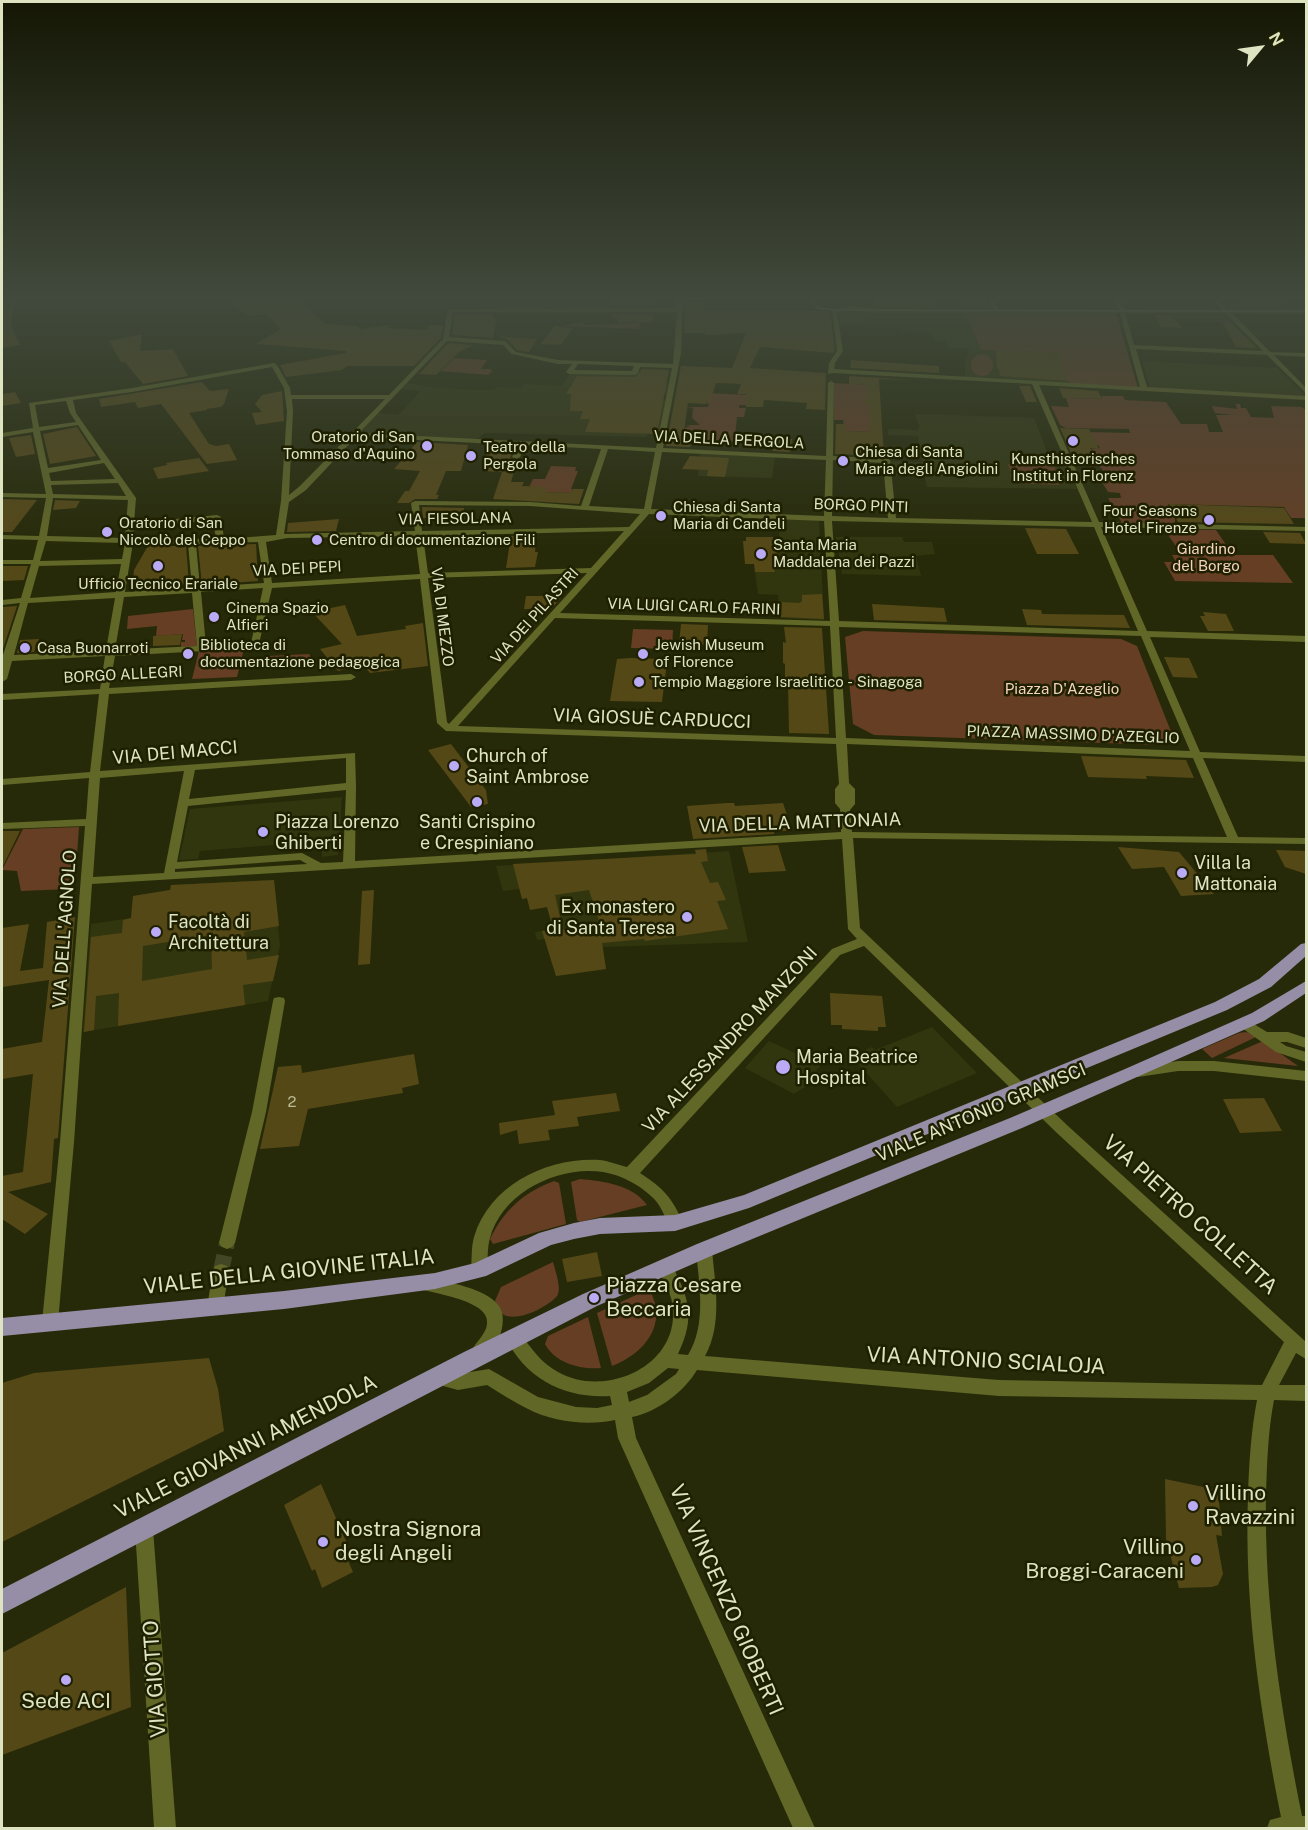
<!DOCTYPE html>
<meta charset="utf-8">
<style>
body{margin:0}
#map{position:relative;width:1308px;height:1830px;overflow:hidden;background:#272a08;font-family:"Public Sans",sans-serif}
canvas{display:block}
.frame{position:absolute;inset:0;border:3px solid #dee3c2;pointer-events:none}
.north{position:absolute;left:1230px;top:18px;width:60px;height:60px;-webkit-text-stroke:4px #1e2000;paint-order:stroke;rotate:61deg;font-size:16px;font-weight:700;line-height:24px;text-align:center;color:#dee3c2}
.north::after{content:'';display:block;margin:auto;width:21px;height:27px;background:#dee3c2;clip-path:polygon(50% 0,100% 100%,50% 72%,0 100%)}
</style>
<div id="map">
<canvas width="1308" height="1830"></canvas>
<div class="frame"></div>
<div class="north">N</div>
</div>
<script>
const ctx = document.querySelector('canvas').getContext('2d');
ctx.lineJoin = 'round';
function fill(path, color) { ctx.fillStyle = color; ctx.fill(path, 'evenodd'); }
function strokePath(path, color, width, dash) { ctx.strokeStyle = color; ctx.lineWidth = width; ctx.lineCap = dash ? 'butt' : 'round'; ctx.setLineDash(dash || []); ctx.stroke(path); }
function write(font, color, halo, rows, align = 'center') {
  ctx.font = font + ' "Public Sans",sans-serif'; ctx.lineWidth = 5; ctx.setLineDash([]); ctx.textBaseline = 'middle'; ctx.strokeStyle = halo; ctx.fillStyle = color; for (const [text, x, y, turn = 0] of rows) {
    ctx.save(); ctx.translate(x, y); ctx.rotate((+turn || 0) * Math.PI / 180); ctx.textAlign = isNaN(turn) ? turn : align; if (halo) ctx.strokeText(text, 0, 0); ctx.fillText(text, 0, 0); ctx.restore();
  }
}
const built = new Path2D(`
 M1235,298H1278L1290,310H1230L1224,304H1240Z
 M838,311L965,313L981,350L1060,353L1065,380L1072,384L965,379V364L969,348L948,349L946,341H935L931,332L898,330V327L841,325Z
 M1167,313H1224L1233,323L1174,320Z
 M1142,361L1277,368L1306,396L1150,388Z
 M570,373L637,374L659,383H669L667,395H639V400H666L658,434H647V437L484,433L477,440L358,434L377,413L398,415L421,391L401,389L407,383L429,387L473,390H494L497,387L521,388L524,384L562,386Z
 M915,414L1034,418L1052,465H1066L1077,489L927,487L925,477L891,475L890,461L922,462L918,436L888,435V429L918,430L920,425L918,424Z
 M700,454L775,457L772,478L698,476Z
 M777,518L819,520L824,620L781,618L778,595L758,594L755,572H775L772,556H778L775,540H780Z
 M836,537H902L904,542H932L935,554L916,556L921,576L842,574Z
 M342,797L338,855L322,857V841L200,851L198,859L179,860L190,809Z
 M729,851L748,942L603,947L606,969L556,976L545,939L537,940L535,932L553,929L547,907L530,910L527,898L522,899L520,889L503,891L496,866Z
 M274,880L280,946L268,1001L83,1032L91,924L131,918L133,896L170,890L171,885Z
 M932,1027L977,1073L897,1107L851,1056L872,1047L875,1050Z
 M769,1041L821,1065L816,1071L824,1074L794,1094L745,1068Z`);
const green = new Path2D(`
 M965,313H1116L1138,388L1072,384L1065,380L1059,353L981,350Z
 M583,322L584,325L640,323L639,329L562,326Z
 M971 365a11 11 0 1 1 22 0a11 11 0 1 1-22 0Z
 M454,358L487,360L481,369H491L492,372L488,375L441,371Z
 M834,383L869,385L866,405H870V432L845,431L843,420H834Z
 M708,393L748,395L746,405H739V408H746L744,417H737L735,436L730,437L751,439L750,442L716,440L715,443H704L706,435H702V432L684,431L685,428L690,426L685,425H700L692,418L693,408L688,407H708L709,404L706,403Z
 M1101,396H1123L1125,400L1166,402L1181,424H1207L1209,432H1223L1216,415H1233L1215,413L1212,406L1237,409L1236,404H1240L1241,408H1246L1251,417L1274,418L1271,406L1302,407L1306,411V518H1291L1284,507L1168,504L1170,509H1176L1180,518H1175V523H1122L1108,498H1121L1120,493L1108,492L1096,472H1105L1099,466H1105L1098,465L1096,461H1086L1084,456H1094L1091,449L1100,448L1098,445H1091L1086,432L1130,433L1129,429L1066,428L1060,425L1051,406L1069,407L1066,398L1102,399Z
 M1008,464L1054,465L1057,474L1011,472Z
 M551,466L576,467L575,471H578L571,489H573L572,493L545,492L529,487L533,479H545Z
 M1010,474L1056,476L1059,485L1013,483Z
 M1164,529L1216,530L1233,555H1273L1293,583L1175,581L1164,562H1176L1172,555H1182Z
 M193,609L197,646L181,647V642H185V640H182L183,634L156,636L157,626L127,629L128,616Z
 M633,629L673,630L672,649L631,648Z
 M863,631L1121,639L1137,646L1174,739L1160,745L874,735L853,724L845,637Z
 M244,649L237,677L192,679L199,651Z
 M309,654L317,666L265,669L268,656Z
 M79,827L76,868L70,869L69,889L21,891L17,871L2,870L23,829Z
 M1246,1032L1258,1036L1212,1058L1202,1049L1239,1033Z
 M1263,1041L1298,1066L1224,1058Z
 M580,1179C603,1181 633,1185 647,1205L580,1222L577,1220L571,1182Z
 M554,1181L559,1183L566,1224L493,1244L490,1239C504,1210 524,1192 554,1181Z
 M553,1262C555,1270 561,1286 558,1294C556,1303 500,1336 495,1301L501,1287Z
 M649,1289C669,1324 645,1353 612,1366L597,1313Z
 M588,1317L601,1368C581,1370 555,1363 545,1344L548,1336Z`);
const building = new Path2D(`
 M2,298H12L15,304L11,325L20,345L2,348Z
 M267,298H296L326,324L357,326L360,329L391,325L387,328L428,330L429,325H443L441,338L414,366H347L342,370L286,377L280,365L346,353V351L256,344L281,329L266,314L249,316L231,304Z
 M652,298L653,306H612L613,299Z
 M873,298H930L934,307H877Z
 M956,298H984L989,308L962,307Z
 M685,302L704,303L705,311H830L835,350L833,353L760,347L750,368L826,373L825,410L806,409L807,403L764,400L763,407H746V394H737L741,384L716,383L713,393L707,399L706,404L688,403L683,438H692L690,447L666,446L681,366L732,368L746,333L705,335V333H684Z
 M455,314H492L496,321L493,338L452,335Z
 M612,314H654V322L619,323L618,319L611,317Z
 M1155,315H1170L1183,328L1161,327Z
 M1222,322L1231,323L1257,348L1236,347Z
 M555,326L573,328L561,345L540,344Z
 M142,334L140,351L173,349L188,376L143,384L125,362H121L109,341Z
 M497,336L537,339L529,352L517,350L507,339Z
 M448,343L474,345L459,352L436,375L419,374Z
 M996,350L1059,353L1065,379L1069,381L1000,376L999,369H997Z
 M851,360L939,366V373L850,368Z
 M642,369L669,370L657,434L585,432L590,419H580L583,411H570L571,394H566L577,376L635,377Z
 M849,376L912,380L879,379L884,456L835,454L836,424H845V431L870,432V405H865L867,385L849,384Z
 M202,382L210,391L229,389L224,404L221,407L206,409L207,410L189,413L209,444L216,446L229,444L237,460L207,464L161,404L138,408L135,402L101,407L99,399Z
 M1019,386H1030L1037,402H1026Z
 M1059,388L1098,391L1102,399L1063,398Z
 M282,391L284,421L256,425L252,413L262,412L255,404L262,395Z
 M15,392L21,403L2,406V394Z
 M77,427L96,456L50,464L43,434Z
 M1060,428L1089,429L1099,449L1090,448L1094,456L1072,455Z
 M31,435L35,454L16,457L9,438Z
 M774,438L792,439L790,452L772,451Z
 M417,442L468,445L461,471H446L436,495H439L437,499H415L409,503H397L405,491H409L420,471L394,469Z
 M488,446L514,447L510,458L517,461L511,482H524L522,486L547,487L545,492L572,493L573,489H584L579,504L493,499L502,472L482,471Z
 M690,456L729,458L725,477L707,476L708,470L682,469Z
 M199,458L209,471L158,479L153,468L167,465L166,463Z
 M2,499L37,500L12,532H2Z
 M55,500L80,501L76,508L53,510Z
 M1169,504L1284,508L1294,524L1178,522Z
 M422,507L464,508V514L431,515V518H423Z
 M339,519L336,531L287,532L288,523Z
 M1025,528L1066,529L1079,554H1037Z
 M1263,532L1300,533L1306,544L1270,543Z
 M536,535L535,552H538L535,567L506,568L511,536Z
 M746,537H773L778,556H772L775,572H755L754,564H745L743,541H746Z
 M256,544L258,581L202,585L198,546Z
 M148,546H186L189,584L132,589L134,570Z
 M2,566H28L24,580L2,581Z
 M822,594L824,619L781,617L779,602L800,603L802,601V595Z
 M526,596H548L561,598L551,609H524Z
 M872,604L944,608L947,622L874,620Z
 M345,605L357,636L406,629L405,626L423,623L428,666L370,673L363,665L338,671L320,649L342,644L312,612Z
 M17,606L2,652V607Z
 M1022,609L1041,610L1042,614L1124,615L1130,628L1027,625Z
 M1203,612L1226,614L1234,631H1208L1200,616H1205Z
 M681,624L708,625L707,645L679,644Z
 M784,627L822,628L829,734L789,733L788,682H785V664L783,663V642L786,643Z
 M182,634L180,645L153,646V636Z
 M39,639L34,652L17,653L20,640Z
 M1164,657L1189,658L1198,678L1173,677Z
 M630,658L662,659L667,662L662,702L610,701L617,659Z
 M451,744L486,790L488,804L471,807L428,750Z
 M1081,756L1186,760L1194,778L1146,776L1147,779L1088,777Z
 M727,803H734L735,806L783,803L792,830L774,832V834L693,839L687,806Z
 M2,831H20L2,868Z
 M778,845L786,871L749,873L742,847Z
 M1118,847L1179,852L1214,894L1181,896L1164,867L1132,869Z
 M706,849L708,861L701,862L710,883L718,882L726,900L717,901L728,929L645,941L644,939L602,943L606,969L556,976L542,931L601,927L589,890L555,895L562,926L553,928L547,907L530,910L527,898L522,899L513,864L696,854L695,850Z
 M1276,850L1306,851V874L1285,867Z
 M274,880L279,926L244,932L247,960L279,955L273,981L243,985L245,1005L118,1026L119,993L96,996L94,1030L84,1032L91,937L122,933L123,920L131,918L133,896L170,890L171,885ZM211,935L212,969L142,981L143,946Z
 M374,890L370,964L358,965L362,891Z
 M75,917L58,1138L54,1139L51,1182L8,1192L48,1214L25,1234L2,1219V1176L23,1172L33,1074L2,1079V1049L42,1042L49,980L2,987V928L29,924L20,971L43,968L47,922Z
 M830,993L882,996L886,1027H878V1031L842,1029V1025H831Z
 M414,1054L419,1084L402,1088L403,1093L308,1109L299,1146L260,1149L278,1067L301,1065L302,1073Z
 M616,1093L620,1111L577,1117L579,1126L548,1130L550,1140L519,1144L517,1130L500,1135L499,1123L555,1115L552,1101Z
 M1264,1098L1282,1131L1240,1133L1223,1099Z
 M597,1252L602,1276L567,1282L562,1259Z
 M209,1358L218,1389L224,1431L2,1542V1383L34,1373Z
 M1165,1479L1218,1490L1222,1536L1216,1535L1223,1574L1218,1585L1212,1587L1179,1588L1166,1539Z
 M321,1484L349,1548L344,1551L353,1572L322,1588L315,1569L312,1571L284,1505Z
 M126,1587L131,1707L2,1755V1653Z`);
const minorTunnel = new Path2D(`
 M221,1271L227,1243`);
const minor = new Path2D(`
 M677,298H683L681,353L663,448L826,456L828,383L831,381L834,383L833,456L890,459L896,518L1092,522L1032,384L833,373L828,374L829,363L837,351L832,310L849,306L876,309L994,310L987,298H993L999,310H1119L1115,298H1121L1124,310H1222L1211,298H1216L1228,310H1306V314L1232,313L1270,352L1306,353V357L1274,355L1306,388V393L1267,355L1136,349L1147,387L1306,396V400L1039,385L1099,522L1306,527V531L1101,527L1147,631L1306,636V642L1150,637L1200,752L1306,756V762L1203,758L1238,837L1306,838V844L853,838L860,928L1068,1126L1306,1342V1359L1296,1353L1279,1385H1306V1401L1274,1400C1268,1431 1267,1464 1266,1495C1264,1604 1281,1711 1302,1816H1306V1828H1267L1270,1820L1281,1817C1260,1711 1244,1604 1248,1495C1249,1464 1251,1431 1257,1400L999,1396L697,1370C684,1392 657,1412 632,1417L636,1438L815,1828H793L618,1438L615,1420C588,1426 553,1422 528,1409C514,1402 500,1393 487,1385L458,1390L432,1383L430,1378L432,1373L438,1370L458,1374L489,1369L538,1397L576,1407L597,1408L612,1405L610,1396C566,1399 525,1379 506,1338L508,1333L514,1331L520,1333C531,1348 541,1363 558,1372C604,1398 676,1368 673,1311C673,1295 664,1282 657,1268L659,1263L665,1261L671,1263C689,1299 696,1316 678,1354L688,1355C707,1324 699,1284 696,1250L698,1245L704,1244L710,1245L712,1250C715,1284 723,1324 705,1356L999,1380L1262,1385L1284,1342L1058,1134L864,946L840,955L640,1173C663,1188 672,1197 683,1223L680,1227L675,1229L670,1227C664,1216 661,1204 651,1196C638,1184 621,1175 603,1172C559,1165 502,1192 490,1238C487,1248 488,1260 487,1270L485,1275L479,1277L473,1275L471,1270C472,1260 471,1247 474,1237C490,1184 548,1157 600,1160C609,1161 619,1165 627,1167L832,949L857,939L848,929L842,839L92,884L74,1142L58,1322L56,1327L50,1329L44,1327L42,1322L60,1142L85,826L2,829V823L86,819L89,778L2,785V779L90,772L99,694L2,700V694L100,689L105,656L12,661L7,679L2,682V658L20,603L2,605V600L21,598L31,564H2V560H33L38,540L2,539V535L39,536L46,498L2,497V493L46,494L33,432L2,437V433L33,428L29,403L132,388L274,363L277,365L290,388L291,395H389L443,339L448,309L677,308ZM844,309L876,313H1120L1140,387L834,369L835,363L843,351L837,312ZM453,312H677L673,364L558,360L516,352L505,341L449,337ZM1125,313H1225L1263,351L1134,345ZM447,341L503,345L512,354L558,364H572L566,372L569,374L635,375L638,373L640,367L672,368L656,448L359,433ZM578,364L634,366L632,371L574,370ZM272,367L284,388L287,411L281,501L276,535L224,539L221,517L217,515L134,523L136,498L76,413L73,400L132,392ZM292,399H385L300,486L289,495L293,411ZM66,401L70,413L76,422L39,427L35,405ZM78,425L101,460L48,468L40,431ZM356,437L518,445L512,457L516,459L520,457L525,445L601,449L581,506L530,502L415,501L411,503L415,531L284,534L289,502L306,490ZM608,449L655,452L644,509L589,506ZM662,452L826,460L824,516L651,509ZM833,460L883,463L888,518L832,516ZM104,463L115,479L51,481L49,473ZM118,483L126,496L53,494L51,485ZM53,498L128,500L125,538L47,536ZM419,505L530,506L640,514L629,527L422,531ZM649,514L824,521L830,621L560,613ZM213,520L216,539L133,538L134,528ZM832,521L1094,527L1138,631L839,621ZM624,531L591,568L428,573L423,536ZM415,536L420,574L272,583L266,542L287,538ZM46,541L125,543L122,559L40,561ZM258,542L264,583L200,587L196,544ZM133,543L188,544L192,588L125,592ZM121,564L116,592L30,598L39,566ZM587,573L449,724L447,722L428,578ZM420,579L437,723L446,731L836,744L839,784L835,789V803L840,809L841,832L355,861L356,786L355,753L100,771L109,694L351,680L356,677L351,674L109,688L115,656L258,648L272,588ZM263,588L251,643L206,646L201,592ZM192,593L197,646L115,650L124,597ZM115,598L106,650L14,655L28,603ZM555,618L830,626L836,738L458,726ZM839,627L1141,636L1190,751L846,738ZM847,744L1193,758L1227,837L852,832L850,810L855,804V789L849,783ZM346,758V783L189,799L195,770ZM184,771L164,873L93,877L100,778ZM346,790L343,862L321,863L302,853L177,862L188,806ZM300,860L307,864L175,872V869ZM668,1368L679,1369L676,1374L647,1395L629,1402L627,1392L649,1383Z
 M279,997L284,998L285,1001L266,1112L235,1243L232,1247L227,1249L222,1247L219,1243L252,1112L273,1001L274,998Z
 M1244,1018L1267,1032H1288L1306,1038V1048L1287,1042H1280L1286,1046L1306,1052V1062L1276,1052L1239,1026L1237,1023L1239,1020Z
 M1178,1061H1214L1306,1071V1081L1214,1071H1178L1138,1077L1133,1075L1131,1072L1133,1069L1138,1067Z
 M221,1264L227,1266L229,1271L223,1307L221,1312L215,1314L209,1312L207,1307L213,1271L215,1266Z
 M426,1277C447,1282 486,1288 499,1306C511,1322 493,1364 473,1357L471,1352C475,1342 486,1335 487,1324C491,1301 436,1294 420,1289L418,1284L420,1279Z
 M144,1520L151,1523L153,1529L176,1828H154L135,1529L137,1523Z`);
const primary = new Path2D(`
 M1306,943V956L1271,987L1227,1010L749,1208L675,1231L600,1234L574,1239L551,1245L486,1276L435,1289L284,1309L2,1336V1318L284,1291L435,1273L475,1263L539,1233L574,1223L600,1218L675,1215L744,1195L1215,1002L1259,979L1301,944Z
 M1306,981V993L1264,1021L1137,1077L1022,1128L711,1256L597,1306L2,1614V1589L464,1352L583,1294L697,1244L1010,1118L1125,1069L1252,1013Z`);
const tram = new Path2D(`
 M813,298L817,308L836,310L1306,311`);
const markers = [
 [1073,441,6,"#bbaaf6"],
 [427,446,6,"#bbaaf6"],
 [471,456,6,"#bbaaf6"],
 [843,461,6,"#bbaaf6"],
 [661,516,6,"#bbaaf6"],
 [1209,520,6,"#bbaaf6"],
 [107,532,6,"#bbaaf6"],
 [317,540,6,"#bbaaf6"],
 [761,554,6,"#bbaaf6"],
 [158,566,6,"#bbaaf6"],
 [214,617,6,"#bbaaf6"],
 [25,648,6,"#bbaaf6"],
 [188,654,6,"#bbaaf6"],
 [643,654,6,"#bbaaf6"],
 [639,682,6,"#bbaaf6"],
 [454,766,6,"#bbaaf6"],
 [477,802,6,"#bbaaf6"],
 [263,832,6,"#bbaaf6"],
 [1182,873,6,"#bbaaf6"],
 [687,917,6,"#bbaaf6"],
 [156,932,6,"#bbaaf6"],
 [783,1067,8,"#bbaaf6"],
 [594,1298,6,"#bbaaf6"],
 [1193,1506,6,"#bbaaf6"],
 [323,1542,6,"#bbaaf6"],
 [1196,1560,6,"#bbaaf6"],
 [66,1680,6,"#bbaaf6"]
];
const farPoinames = [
 ["Oratorio di San",415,437,"right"],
 ["Tommaso d'Aquino",415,454,"right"],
 ["Teatro della",483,447],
 ["Pergola",483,464],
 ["Chiesa di Santa",855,452],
 ["Maria degli Angiolini",855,469],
 ["Kunsthistorisches",1073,459,"center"],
 ["Institut in Florenz",1073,476,"center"],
 ["Chiesa di Santa",673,507],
 ["Maria di Candeli",673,524],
 ["Four Seasons",1197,511,"right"],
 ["Hotel Firenze",1197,528,"right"],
 ["Oratorio di San",119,523],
 ["Niccolò del Ceppo",119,540],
 ["Centro di documentazione Fili",329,540],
 ["Santa Maria",773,545],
 ["Maddalena dei Pazzi",773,562],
 ["Ufficio Tecnico Erariale",158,584,"center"],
 ["Cinema Spazio",226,608],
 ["Alfieri",226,625],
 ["Biblioteca di",200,645],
 ["documentazione pedagogica",200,662],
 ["Jewish Museum",655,645],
 ["of Florence",655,662],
 ["Casa Buonarroti",37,648],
 ["Tempio Maggiore Israelitico - Sinagoga",651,682]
];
const farStreetnames = [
 ["VIA DELLA PERGOLA",729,440,3],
 ["BORGO PINTI",861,506,2],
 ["VIA FIESOLANA",455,519,-1],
 ["VIA DEI PEPI",297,569,-3],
 ["VIA LUIGI CARLO FARINI",694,607,2],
 ["VIA DEI PILASTRI",535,616,-48],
 ["VIA DI MEZZO",442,617,83],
 ["BORGO ALLEGRI",123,675,-3],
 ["PIAZZA MASSIMO D'AZEGLIO",1073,735,2]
];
const farParknames = [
 ["Giardino",1206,549],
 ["del Borgo",1206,566],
 ["Piazza D'Azeglio",1062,689]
];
const numberNames = [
 ["2",292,1102]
];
const streetNames = [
 ["VIA GIOSUÈ CARDUCCI",652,719,2],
 ["VIA DEI MACCI",175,753,-5],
 ["VIA DELLA MATTONAIA",800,823,-2],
 ["VIA DELL'AGNOLO",65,929,-86],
 ["VIA ALESSANDRO MANZONI",730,1040,-47],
 ["VIALE ANTONIO GRAMSCI",981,1113,-23]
];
const poiNames = [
 ["Church of",466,756],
 ["Saint Ambrose",466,777],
 ["Piazza Lorenzo",275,822],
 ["Ghiberti",275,843],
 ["Santi Crispino",477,822,"center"],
 ["e Crespiniano",477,843,"center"],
 ["Villa la",1194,863],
 ["Mattonaia",1194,884],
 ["Ex monastero",675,907,"right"],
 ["di Santa Teresa",675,928,"right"],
 ["Facoltà di",168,922],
 ["Architettura",168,943],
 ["Maria Beatrice",796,1057],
 ["Hospital",796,1078]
];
const nearStreetnames = [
 ["VIA PIETRO COLLETTA",1190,1215,42],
 ["VIALE DELLA GIOVINE ITALIA",289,1272,-6],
 ["VIA ANTONIO SCIALOJA",986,1361,3],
 ["VIALE GIOVANNI AMENDOLA",246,1447,-27],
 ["VIA VINCENZO GIOBERTI",726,1600,66],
 ["VIA GIOTTO",155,1679,-94]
];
const nearPoinames = [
 ["Piazza Cesare",606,1286],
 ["Beccaria",606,1310],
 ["Villino",1205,1494],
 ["Ravazzini",1205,1518],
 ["Nostra Signora",335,1530],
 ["degli Angeli",335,1554],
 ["Villino",1184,1548,"right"],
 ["Broggi-Caraceni",1184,1572,"right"],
 ["Sede ACI",66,1702,"center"]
];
fill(built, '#32360f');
fill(green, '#653e24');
fill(building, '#554817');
strokePath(minorTunnel, '#424624', 16, [16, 8]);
fill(minor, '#616727');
fill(primary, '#968da7');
strokePath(tram, '#a0a483', 1.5);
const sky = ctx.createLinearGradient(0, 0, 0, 554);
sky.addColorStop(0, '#151704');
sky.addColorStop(0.54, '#414a3d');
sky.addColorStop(1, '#414a3d00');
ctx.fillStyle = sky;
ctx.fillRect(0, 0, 1308, 554);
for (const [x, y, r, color] of markers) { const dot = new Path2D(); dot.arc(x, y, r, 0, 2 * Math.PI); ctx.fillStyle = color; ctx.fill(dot); strokePath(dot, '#1e2000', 2); }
write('15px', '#dee3c2', '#1e2000', farPoinames, 'left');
write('15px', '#dee3c2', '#1e2000', farStreetnames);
write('15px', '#f4d3be', '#1e2000', farParknames);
write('15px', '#bcbc97', null, numberNames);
write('18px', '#dee3c2', '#1e2000', streetNames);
write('18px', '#dee3c2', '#1e2000', poiNames, 'left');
write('21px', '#dee3c2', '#1e2000', nearStreetnames);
write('21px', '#dee3c2', '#1e2000', nearPoinames, 'left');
</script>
